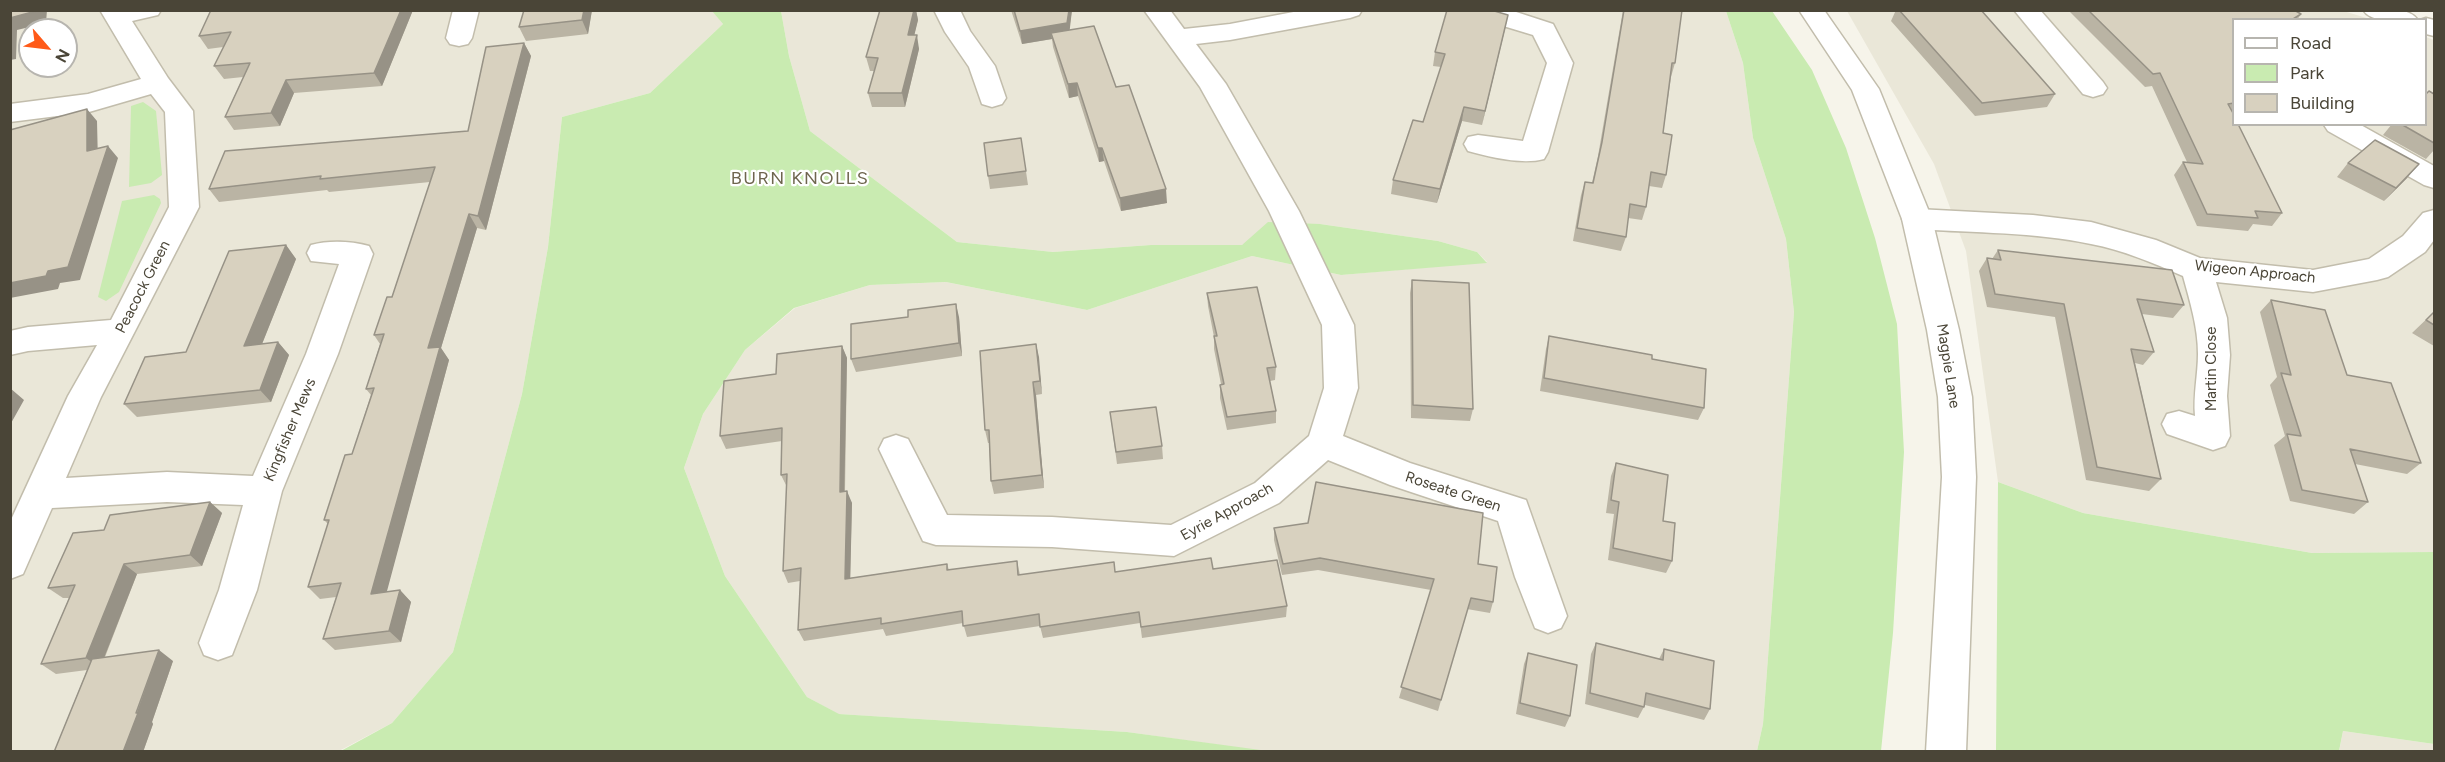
<!DOCTYPE html>
<style>
body{margin:0}
#map{position:relative;width:2445px;height:762px;overflow:hidden;background:#f6f4ea;font-family:Figtree,sans-serif}
canvas{display:block}
.frame{position:absolute;inset:0;border:12px solid #4a4537;pointer-events:none}
.legend{position:absolute;left:2232px;top:18px;width:195px;height:108px;box-sizing:border-box;background:#fff;border:2px solid #b7b5af;margin:0;padding:8px 10px;list-style:none;font-size:18px;color:#4a4537}
.legend li{display:flex;align-items:center;gap:12px;height:30px}
.legend b{width:30px;border:2px solid #b7b5af}
.north{position:absolute;left:18px;top:18px;width:60px;height:60px;box-sizing:border-box;background:#fff;border:2px solid #b7b5af;border-radius:50%;rotate:118deg;font-size:16px;font-weight:700;line-height:24px;text-align:center;color:#4a4537}
.north::after{content:'';display:block;margin:auto;width:21px;height:27px;background:#ff5a18;clip-path:polygon(50% 0,100% 100%,50% 72%,0 100%)}
</style>
<div id="map">
<canvas width="2445" height="762"></canvas>
<div class="frame"></div>
<ul class="legend">
<li><b style="height:8px;background:#fff"></b>Road</li>
<li><b style="height:16px;background:#c9ebb1"></b>Park</li>
<li><b style="height:16px;background:#d8d1bf"></b>Building</li>
</ul>
<div class="north">N</div>
</div>
<script>
const ctx = document.querySelector('canvas').getContext('2d');
ctx.lineJoin = 'round';
function fill(path, color) { ctx.fillStyle = color; ctx.fill(path, 'evenodd'); }
function strokePath(path, color, width, dash) { ctx.strokeStyle = color; ctx.lineWidth = width; ctx.lineCap = dash ? 'butt' : 'round'; ctx.setLineDash(dash || []); ctx.stroke(path); }
function write(font, color, halo, rows, align = 'center') {
  ctx.font = font + ' Figtree,sans-serif'; ctx.lineWidth = 4.5; ctx.setLineDash([]); ctx.textBaseline = 'middle'; ctx.strokeStyle = halo; ctx.fillStyle = color; for (const [text, x, y, turn = 0] of rows) {
    ctx.save(); ctx.translate(x, y); ctx.rotate((+turn || 0) * Math.PI / 180); ctx.textAlign = isNaN(turn) ? turn : align; if (halo) ctx.strokeText(text, 0, 0); ctx.fillText(text, 0, 0); ctx.restore();
  }
}
const residential = new Path2D(`
 M712,10L723,24L650,93L562,117L548,247L522,394L453,652L392,723L339,751H11L10,11ZM30,30H66V66H30Z
 M2340,10L2370,19L2234,20V124H2426V37L2434,40V552L2312,553L2083,513L1998,482L1966,251L1934,164L1847,11Z
 M781,11H1726L1743,63L1753,138L1786,239L1794,312L1763,724L1757,751L1268,752L1127,732L838,714L807,697L725,576L684,468L703,414L745,350L795,308L870,285L946,282L1087,310L1252,256L1341,275L1487,262L1477,252L1438,241L1320,224L1242,245H1151L1053,252L957,242L810,131L789,56Z
 M2343,731L2434,744V751L2339,752Z`);
const green = new Path2D(`
 M712,11H781L789,56L810,131L957,242L1053,252L1151,245H1242L1268,222L1320,224L1438,241L1477,252L1487,263L1341,275L1252,256L1087,310L946,282L870,285L794,308L745,350L703,414L684,468L725,576L807,697L839,714L1127,732L1268,751L339,752L392,723L453,652L522,394L548,247L562,117L650,93L723,24Z
 M1726,11H1772L1812,70L1846,148L1875,238L1897,324L1904,452L1893,633L1881,751H1757L1763,724L1794,312L1786,239L1753,138L1743,63Z
 M143,102L156,111L162,175L151,183L129,187L131,106Z
 M154,195L160,199L161,203L119,292L106,301L98,297L122,201Z
 M1998,482L2083,513L2312,553L2434,552V744L2343,731L2339,751H1996Z`);
const minor = new Path2D(`
 M100,10H161L158,15L132,21L168,78L193,111L199,207L101,397L66,478L167,472L253,476L306,354L339,264L311,261L307,253L311,245C329,240 351,241 369,246L373,254L338,354L282,491L257,590L232,655L218,660L204,655L199,643L219,590L243,505L167,502L52,508L23,574L10,579V522L68,396L97,345L28,351L10,355V331L28,327L111,320L169,207L165,112L151,94L89,112L10,122V104L88,94L141,79Z
 M453,10H479L472,38L468,44L459,46L450,44L446,38Z
 M934,10H960L970,31L995,66L1006,98L1002,104L992,107L982,104L969,67L945,32Z
 M1144,10H1170L1184,29L1230,24L1304,10H1362L1359,15L1350,18L1230,40L1196,44L1226,84L1299,211L1354,325L1358,388L1343,436L1410,463L1526,500L1567,616L1561,628L1548,633L1535,628L1515,577L1498,521L1390,485L1328,460L1279,503L1174,556L1052,547L936,545L923,541L879,449L884,439L896,435L908,439L947,515L1052,517L1171,525L1255,483L1309,436L1324,388L1322,325L1269,211L1200,87Z
 M1464,10H1510L1553,24L1573,63L1548,152L1544,159C1522,165 1490,157 1468,151L1464,144L1468,137L1478,135L1523,141L1547,63L1533,35L1467,15Z
 M2014,10H2040L2103,82L2107,88L2103,94L2093,97L2083,94Z
 M2363,10C2378,10 2408,5 2418,20C2402,20 2373,25 2363,10Z
 M2426,18L2434,20V36L2426,34V20H2420Z
 M2359,124L2434,166V188L2424,185L2328,131L2324,125Z
 M1917,209L2033,215L2091,222L2156,240L2200,258L2313,270L2369,259L2403,236L2423,213L2434,210V240L2425,252L2388,277L2377,280L2313,292L2216,282L2227,318L2230,355L2227,396L2230,436L2225,446L2213,450L2167,434L2162,424L2167,414L2179,411L2195,416C2193,395 2198,375 2198,354C2198,327 2190,302 2183,276C2153,263 2123,250 2091,244C2035,232 1974,233 1917,229L1906,226L1902,219L1906,212Z`);
const tertiary = new Path2D(`
 M1799,10H1824L1879,89L1932,219L1959,330L1972,397L1976,477L1966,752H1926L1942,477L1938,397L1927,330L1902,219L1852,90Z`);
const wall = new Path2D(`
 M413,10L382,86L294,93L280,126L234,130L225,117L243,77L224,79L214,66L223,47L208,49L199,36Z
 M524,10H592L588,34L526,41L519,27Z
 M880,10H916L918,20L914,35L919,49L905,107H872L868,93L874,71H870L866,57Z
 M1011,10H1072L1069,30L1116,87L1167,203L1121,211L1104,161L1099,162L1078,96L1069,98L1053,47L1052,39L1022,44Z
 M1623,10H1682L1675,63L1671,77L1663,133L1666,175L1662,188L1649,186L1646,207L1642,220L1628,218L1626,237L1621,251L1573,241L1581,195L1585,182L1592,183L1598,156Z
 M1896,10H1981L2055,94L2047,107L1975,116L1891,21Z
 M2068,10H2294L2301,14L2297,20H2234V111L2232,112L2282,213L2272,226L2253,224L2248,231L2197,226L2174,175L2183,162H2187L2152,86L2145,87Z
 M1508,15L1482,125L1462,121L1437,203L1391,194L1393,180L1423,122L1441,67L1433,66L1435,52Z
 M524,43L531,56L486,230L477,228L441,348L449,360L386,592L400,590L411,602L401,642L335,650L323,639L336,597L320,599L308,587L328,524L324,520L352,454L371,395L366,389L380,344L374,335L392,297L430,182L329,192L327,190L219,202L209,189L468,131Z
 M2434,94V150L2426,159L2383,135L2392,124H2426Z
 M1021,138L1028,185L990,189L988,176Z
 M2348,163L2407,178L2384,201L2337,177Z
 M286,245L296,259L262,344L278,342L289,355L271,402L137,417L124,404L186,352Z
 M1998,250L2184,305L2173,318L2142,314L2154,352L2143,365L2135,363L2161,479L2149,491L2086,480L2055,317L1987,307L1979,271L1987,258L1992,259Z
 M1412,280L1473,409L1470,421L1411,418L1410,293Z
 M1207,293L1276,367L1275,380L1270,381L1276,411V423L1227,430L1220,398V385L1221,384L1214,349V337L1208,306Z
 M2271,300L2347,375L2421,463L2407,474L2355,464L2368,502L2354,514L2290,501L2274,445L2285,436L2270,385L2277,377L2260,312Z
 M2434,312V346L2412,333Z
 M959,317L962,356L856,372L851,359Z
 M1549,336L1652,359L1704,408L1698,420L1540,391L1546,349Z
 M1036,344L1042,394L1036,395L1044,488L994,494L991,481L989,443H988L985,430Z
 M842,346L847,358L845,491L852,503L850,578L947,564L949,570L1017,561L1020,575L1213,569L1287,606L1286,617L1142,638L1140,623L1043,638L1040,626L967,637L963,623L886,636L883,629L804,641L798,630L800,581L788,583L783,571L787,487L781,475L782,441L726,449L720,436L776,374Z
 M1110,412L1162,446L1163,459L1117,464Z
 M1616,463L1663,521L1672,561L1666,573L1608,560L1614,514L1606,513L1611,476Z
 M210,502L222,513L202,566L137,574L105,657L173,661L152,722L153,724L143,752H54L87,670L56,674L41,664L69,598H63L48,588L104,530Z
 M1274,528L1478,564L1493,602L1490,613L1467,609L1438,711L1399,698L1431,590L1318,570L1282,575L1274,540Z
 M1596,643L1659,659L1664,649L1710,709L1704,720L1645,705L1638,718L1585,704L1591,654Z
 M1528,653L1570,716L1565,727L1516,714L1524,664Z`);
const shadedWall = new Path2D(`
 M36,10H47L46,23L17,30L16,59L10,60V18Z
 M401,10H413L382,86L374,73Z
 M584,10H592L588,34L582,20Z
 M914,10H916L918,20L911,49L908,35Z
 M1069,10H1072L1069,36L1051,33L1052,39L1022,44L1020,31Z
 M1508,15L1505,29L1482,125L1485,111Z
 M917,35L919,49L905,107L902,93Z
 M524,43L531,56L486,230L478,216Z
 M286,80L294,93L280,126L271,113Z
 M1077,83L1078,96L1069,98L1068,84Z
 M1464,107L1462,121L1437,203L1440,189Z
 M87,109L97,121L98,164L87,151Z
 M108,146L118,158L80,280L60,283L58,289L10,298V283L48,271Z
 M1098,148H1102L1104,161L1099,162Z
 M2419,164L2407,178L2384,201L2396,188Z
 M1166,189L1167,203L1121,211L1120,198Z
 M469,214L477,228L441,348L449,360L383,606L371,594L428,348Z
 M286,245L296,259L256,359L244,346Z
 M956,304L959,317L962,356L959,343Z
 M278,342L289,355L271,402L260,390Z
 M1036,344L1039,357L1042,394L1040,381Z
 M842,346L847,358L844,504L840,492Z
 M1033,382L1036,395L1044,488L1042,475Z
 M10,388L24,400L10,425Z
 M847,491L852,503L850,590L845,579Z
 M210,502L222,513L202,566L190,555Z
 M124,564L137,574L100,668L86,658Z
 M400,590L411,602L401,642L389,631Z
 M159,650L173,661L152,722L153,724L143,752H123Z`);
const building = new Path2D(`
 M10,10H36V11L10,18Z
 M211,10H401L374,73L286,80L271,113L225,117L250,63L214,66L231,32L199,36Z
 M524,10H584L582,20L519,27Z
 M880,10H914L908,35H917L902,93H868L878,58L866,57Z
 M1014,10H1069L1067,23L1020,31Z
 M1447,10H1491L1508,15L1485,111L1464,107L1440,189L1393,180L1413,120L1423,122L1445,54L1435,52Z
 M1624,10H1682L1675,63H1672L1663,133L1672,135L1666,175L1651,172L1646,207L1630,204L1626,237L1577,228L1585,182L1593,183L1602,142Z
 M1899,10H1981L2055,94L1982,103Z
 M2088,10H2294L2301,14L2293,19L2295,20H2234V103L2228,104L2234,115V124H2238L2282,213L2255,211L2258,218L2207,214L2183,162L2203,164L2160,73L2153,74Z
 M1094,26L1116,87L1129,85L1166,189L1120,198L1102,148H1098L1077,83L1068,84L1051,33Z
 M524,43L478,216L469,214L428,348L440,347L371,594L400,590L389,631L323,639L341,583L308,587L329,520H324L345,455L352,454L374,388L366,389L384,334L374,335L387,297H392L435,167L320,179L321,176L209,189L225,151L468,131L486,47Z
 M2429,91L2434,94V143L2401,124H2426V94Z
 M87,109V151L108,146L68,267L48,271L46,276L10,283V130Z
 M1021,138L1026,171L988,176L984,143Z
 M2375,140L2419,164L2396,188L2348,163Z
 M286,245L244,346L278,342L260,390L124,404L145,357L186,352L229,251Z
 M1998,250L2172,270L2184,305L2137,299L2154,352L2131,349L2161,479L2097,467L2064,304L1995,294L1987,258L2001,260Z
 M1412,280L1469,283L1473,409L1413,405Z
 M1257,287L1276,367L1267,368L1276,411L1227,417L1220,385L1224,384L1214,336H1217L1207,293Z
 M2271,300L2325,310L2347,375L2391,383L2421,463L2350,449L2368,502L2302,490L2287,434L2301,436L2281,373L2291,375Z
 M956,304L959,343L851,359V324L908,317V310Z
 M2434,312V325L2426,320Z
 M1549,336L1652,355V359L1706,369L1704,408L1544,378Z
 M1036,344L1040,381L1033,382L1042,475L991,481L989,430H985L980,351Z
 M842,346L840,492L847,491L845,579L947,564V570L1017,561L1018,575L1114,562L1115,572L1211,558L1213,569L1277,560L1287,606L1141,627L1139,612L1040,627L1039,614L963,626L962,611L881,624V618L798,630L801,568L783,571L787,474L781,475L782,428L720,436L724,381L776,374L777,354Z
 M1156,407L1162,446L1116,452L1110,412Z
 M1616,463L1668,475L1663,521L1675,523L1672,561L1613,548L1619,502L1611,500Z
 M1316,482L1483,513L1478,564L1497,567L1493,602L1471,598L1441,700L1401,687L1434,579L1320,558L1283,564L1274,528L1308,523Z
 M210,502L190,555L124,564L86,658L41,664L75,585L48,588L73,533L104,530L110,515Z
 M1596,643L1663,660L1664,649L1714,661L1710,709L1646,693L1644,707L1590,693Z
 M159,650L136,713H138L123,752H54L92,659Z
 M1528,653L1577,665L1570,716L1520,703Z`);
const streetNames = [
 ["Wigeon Approach",2255,272,6],
 ["Peacock Green",143,287,-63],
 ["Magpie Lane",1948,366,81],
 ["Martin Close",2212,369,-90],
 ["Kingfisher Mews",290,430,-67],
 ["Roseate Green",1453,492,18],
 ["Eyrie Approach",1227,512,-29]
];
const quarterNames = [
 ["BURN KNOLLS",800,179]
];
fill(residential, '#eae7d8');
fill(green, '#c9ebb1');
strokePath(minor, '#c2bdac', 3);
strokePath(tertiary, '#c2bdac', 3);
fill(minor, '#fff');
fill(tertiary, '#fff');
fill(wall, '#bab4a4');
fill(shadedWall, '#979286');
fill(building, '#d8d1bf');
strokePath(building, '#979286', 1.5);
write('15px', '#4a4537', '#fff', streetNames);
ctx.letterSpacing = '1.5px';
write('18px', '#6e654e', '#fff', quarterNames);
ctx.letterSpacing = '0px';
</script>
